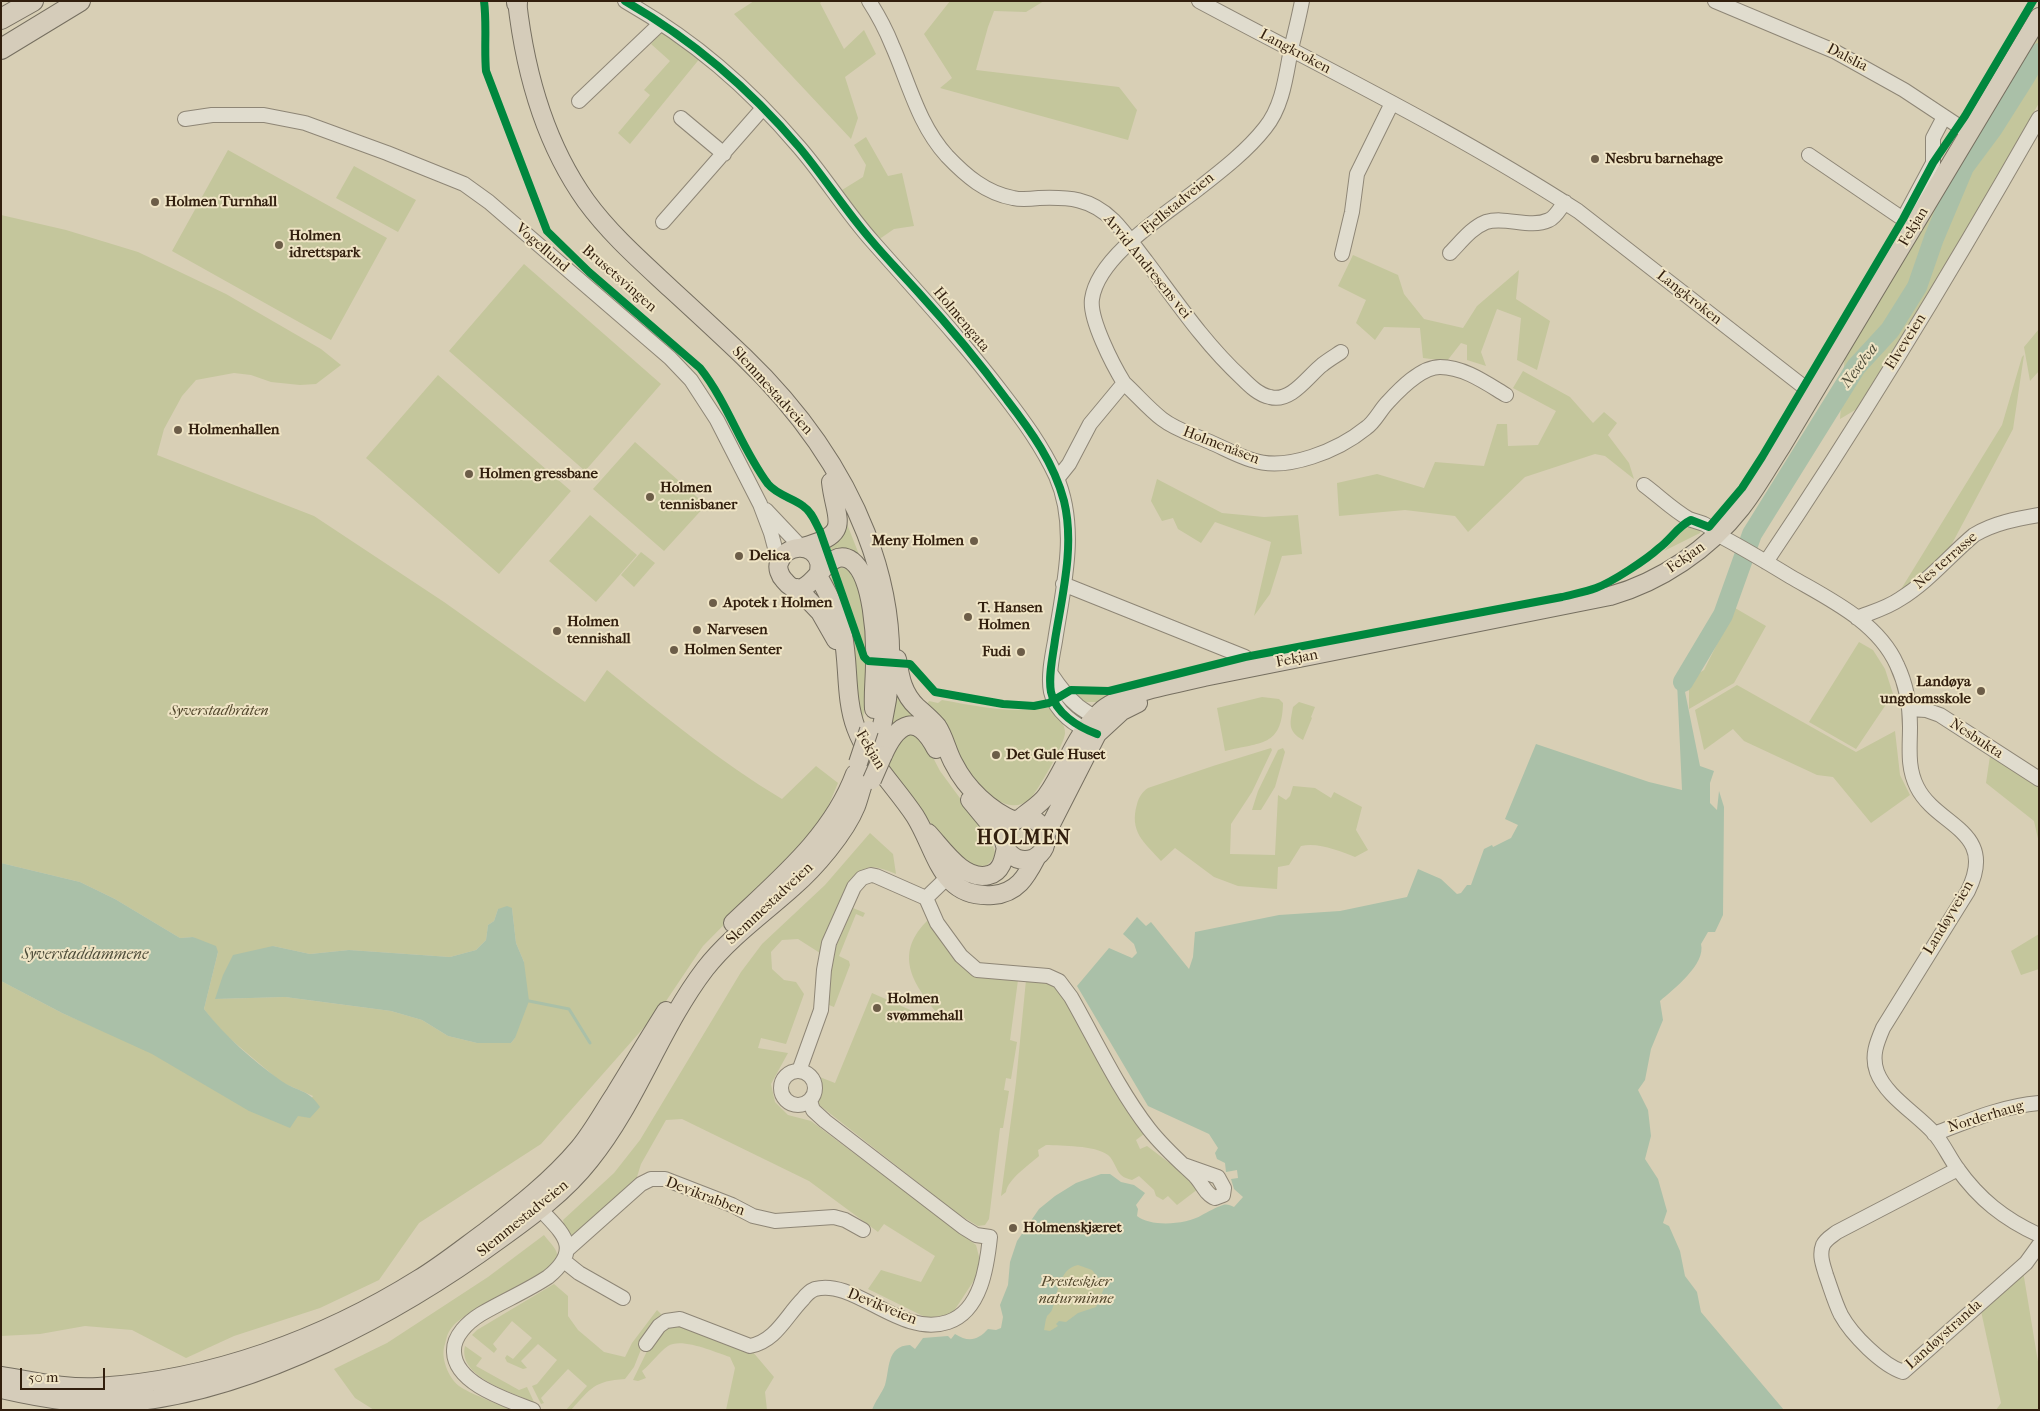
<!DOCTYPE html>
<meta charset="utf-8">
<style>
body{margin:0}
#map{position:relative;width:2040px;height:1411px;overflow:hidden;background:#d8cfb5;font-family:"IM FELL French Canon",serif}
canvas{display:block}
.frame{position:absolute;inset:0;border:2px solid #321f0e;pointer-events:none}
.scale{position:absolute;left:20px;top:1368px;width:85px;height:22px;box-sizing:border-box;border:2px solid #321f0e;border-top:0;padding-left:6px;font-size:15px;line-height:18px;white-space:nowrap;color:#321f0e;-webkit-text-stroke:4px #efe4c5;paint-order:stroke}
</style>
<div id="map">
<canvas width="2040" height="1411"></canvas>
<div class="frame"></div>
<div class="scale">50 m</div>
</div>
<script>
const ctx = document.querySelector('canvas').getContext('2d');
ctx.lineJoin = 'round';
function fill(path, color) { ctx.fillStyle = color; ctx.fill(path, 'evenodd'); }
function strokePath(path, color, width, dash) { ctx.strokeStyle = color; ctx.lineWidth = width; ctx.lineCap = dash ? 'butt' : 'round'; ctx.setLineDash(dash || []); ctx.stroke(path); }
function write(font, color, halo, rows, align = 'center') {
  ctx.font = font + ' "IM FELL French Canon",serif'; ctx.lineWidth = 4; ctx.setLineDash([]); ctx.textBaseline = 'middle'; ctx.strokeStyle = halo; ctx.fillStyle = color; for (const [text, x, y, turn = 0] of rows) {
    ctx.save(); ctx.translate(x, y); ctx.rotate((+turn || 0) * Math.PI / 180); ctx.textAlign = isNaN(turn) ? turn : align; if (halo) ctx.strokeText(text, 0, 0); ctx.fillText(text, 0, 0); ctx.restore();
  }
}
const green = new Path2D(`
 M754,1H822L820,3L844,49L864,30L876,54L845,77L858,118L851,139L734,14Z
 M950,1H1044L1026,12L994,11L988,27L976,70L1119,87L1137,110L1128,140L940,88L952,78L924,34Z
 M663,30L701,57L630,144L618,133L650,95L644,90L670,61L651,44Z
 M2039,33V103L1931,293L1860,407L1840,419L1845,353L1858,336Z
 M866,137L888,176L902,173L914,226L894,229L878,240L861,220L842,190L863,177L866,165L854,145Z
 M228,150L387,238L331,340L172,251Z
 M354,166L416,200L398,232L336,198Z
 M1,215L66,230L138,252L226,294L321,349L341,365L316,384L300,385L271,382L251,375L234,373L196,380L182,396L164,429L157,455L314,516L444,602L585,702L607,670C663,715 720,762 782,799L816,766L838,783L824,816L775,873L703,946L662,1007L541,1144L419,1223L379,1280L320,1308L234,1336L186,1358L132,1330L85,1326L40,1334L1,1336V981L62,1013L298,1116L313,1096L281,1082L221,1031L204,1009L218,952L193,937L180,938L115,899L80,882L1,863ZM512,908L516,943L524,962L515,1038L511,1043H477L448,1036L422,1020L391,1011L285,997L216,999L273,946L310,954L349,950L450,957L476,950L486,940L488,925L494,921L498,909Z
 M1353,255L1398,275L1404,294L1424,319L1463,328L1477,306L1519,270L1516,299L1550,321L1537,370L1517,360L1521,318L1497,309L1481,352L1486,366L1467,360V345L1461,343L1447,361L1423,358L1420,328L1384,327L1375,340L1356,323L1366,300L1338,286Z
 M524,264L661,384L585,471L449,351Z
 M2039,329V371L2030,381L2024,347Z
 M2024,355L2013,429L1946,555L1895,599L2002,425L2022,357Z
 M1523,371L1570,397L1593,423L1604,412L1617,423L1608,435L1629,463L1634,479L1605,456L1595,454L1525,477L1468,532L1455,516L1405,510L1339,516L1337,483L1377,474L1424,488L1435,462L1484,466L1497,424H1507L1508,446L1538,445L1556,411L1513,388Z
 M438,375L571,491L499,574L366,458Z
 M635,442L706,505L664,551L593,489Z
 M1157,479L1222,513L1264,517L1298,515L1302,554L1282,556L1270,594L1254,616L1271,542L1215,522L1201,543L1178,529L1173,518L1162,521L1151,501Z
 M590,515L637,555L596,602L549,561Z
 M845,519L860,557L825,555L823,549Z
 M1687,525L1701,529L1700,533L1664,551Z
 M641,552L655,563L634,587L621,575Z
 M838,567L852,570L866,602L868,689L863,718C855,699 858,678 855,657C851,630 839,605 830,580L832,573Z
 M1735,608L1766,626L1734,683L1689,709V679L1704,670Z
 M1859,642L1873,650L1885,669L1893,694L1856,749L1809,722Z
 M1178,676L1100,702H1085L1071,693L1111,692Z
 M895,685L920,718C906,716 899,720 888,727Z
 M1737,685L1856,752L1895,731L1900,775L1910,795L1871,823L1833,777L1817,775L1744,741L1733,729L1704,750L1695,710Z
 M1262,697L1279,699L1283,703C1282,747 1261,742 1225,751L1217,708Z
 M942,700C982,707 1010,714 1051,707C1055,716 1066,723 1065,733C1065,743 1037,793 1029,800C1024,804 1017,806 1011,805C977,801 943,733 926,706L929,701L938,703Z
 M1299,702L1315,707L1311,717L1312,718L1303,740C1287,731 1290,723 1293,707Z
 M913,734L926,744L940,771L990,839L995,852L993,859L987,865C983,866 977,867 972,865C954,859 902,784 888,766C894,753 898,737 913,734Z
 M1271,748L1272,750L1252,792L1231,824L1230,854L1275,855L1278,795L1286,800L1290,796L1293,786L1315,788L1331,798L1334,792L1362,807L1356,830L1368,850L1355,857C1340,851 1318,842 1301,846L1289,865L1278,867L1277,889L1238,886L1214,877L1175,848L1161,861C1144,842 1129,832 1137,804C1139,797 1142,792 1148,788L1213,766Z
 M1283,748L1285,752L1275,787L1261,810H1252L1258,791L1278,750Z
 M1990,756L2039,787V843L2034,821L1986,783Z
 M870,833L893,854L896,874C877,867 869,862 853,878L820,953L798,939L782,940L771,952L772,969L784,980L796,982L804,994L786,1044L761,1038L758,1048L788,1053L771,1084L775,1102L788,1115L811,1121L976,1245L982,1268L952,1314L927,1318L868,1289L881,1270L921,1282L935,1256L884,1224L878,1232L809,1181L682,1119L666,1120L641,1164L636,1180L573,1236L567,1235L563,1220L614,1173L640,1140L741,972L762,944L825,885Z
 M853,908L865,913L863,917L856,914L839,956L849,961L850,965L834,1007L829,1005L828,970L830,960Z
 M929,919L957,960L1018,980L1010,1040L1017,1042L1011,1079L1006,1078L1004,1090L1009,1091L1003,1128H1000L989,1219L985,1225L978,1226L958,1214L818,1104L822,1089L817,1076L835,1083L872,993L933,1020L938,1014C912,983 893,953 929,919Z
 M2039,934V969L2021,975L2011,951Z
 M1026,980L1050,984L1066,995L1144,1134L1136,1140L1140,1149L1147,1146L1192,1180L1198,1189L1177,1205L1168,1196L1163,1200L1156,1196L1154,1190L1139,1176L1132,1180C1129,1179 1124,1178 1121,1175C1116,1170 1114,1160 1108,1155C1094,1145 1063,1146 1046,1145L1038,1150L1039,1156C1029,1165 1008,1179 1006,1192L1001,1196L1016,1082Z
 M1033,1220L1093,1269L1110,1289L1095,1310L1057,1331L1015,1338Z
 M544,1235C549,1242 559,1250 557,1258C551,1283 469,1302 450,1330C447,1334 446,1340 445,1344C440,1357 448,1377 459,1386C470,1394 497,1403 511,1410H374L355,1398L334,1369L387,1343L488,1277Z
 M2023,1271L2039,1368V1410H1996L2001,1403L1981,1311Z
 M554,1284L568,1296V1316L578,1330L604,1352L625,1357L632,1343L657,1310L665,1318L646,1337L634,1367L625,1379C594,1381 591,1388 571,1410H566L587,1386L568,1369L541,1398L544,1403L541,1404L532,1386L537,1384L557,1360L538,1344L521,1361L527,1368L523,1369L507,1362L505,1358L507,1355L513,1359L532,1338L512,1321L493,1344L497,1349L494,1353L472,1335L477,1330Z
 M671,1323L752,1351L774,1377L765,1392L767,1410H726L735,1368L730,1357C715,1352 681,1337 668,1346C659,1352 651,1364 642,1371L646,1378L638,1381L633,1380L650,1345Z
 M465,1346L482,1358L476,1366L519,1390L527,1387L534,1402C513,1393 457,1377 465,1346Z`);
const water = new Path2D(`
 M1677,682H1683L1700,766L1714,771L1710,783V803L1717,810L1719,791L1724,807L1723,915L1715,932H1708L1701,944C1706,964 1674,989 1660,1001L1663,1020L1651,1049L1645,1080L1638,1090L1648,1110L1651,1136L1645,1159L1658,1179L1667,1211L1663,1223L1669,1226L1680,1251L1685,1276L1697,1292L1701,1312L1784,1410H872C875,1401 882,1393 885,1385C890,1369 886,1346 910,1345L915,1349L923,1338L948,1336L951,1339L955,1334C969,1343 978,1340 988,1329L996,1330L1001,1328L1003,1317L1000,1305L1008,1285L1010,1262L1017,1241L1039,1209L1055,1196L1076,1183L1101,1174H1110L1121,1182L1134,1185L1145,1193L1136,1205L1138,1209L1137,1216C1150,1227 1186,1225 1202,1215C1208,1212 1216,1207 1223,1205C1227,1204 1230,1205 1234,1207L1243,1197L1234,1189L1231,1179L1238,1178L1237,1170L1226,1172L1225,1163L1217,1159L1215,1153L1218,1148L1209,1134L1148,1106L1077,986L1109,948L1132,958L1137,953L1134,944L1123,934L1137,917L1146,926L1151,922L1189,969L1193,957L1195,932L1279,915L1340,911L1407,897L1418,869L1441,879L1457,894L1461,893L1467,885H1471L1484,849L1492,845L1493,847L1511,838L1518,825L1505,819L1536,744L1649,782L1682,790ZM1078,1265L1092,1270L1105,1286L1096,1307L1078,1313L1066,1322L1059,1321L1056,1324L1058,1326L1050,1331L1044,1330C1045,1326 1045,1321 1047,1316C1049,1314 1051,1312 1052,1310C1058,1295 1058,1269 1078,1265Z
 M1,863L80,882L115,899L180,938L193,937L216,946L218,952L204,1009C225,1036 252,1060 280,1080C296,1092 308,1088 320,1107L310,1118L298,1116L290,1128L249,1111L152,1054L62,1013L1,981Z
 M507,906L512,908L516,943L524,962L529,1001L515,1038L511,1043H477L448,1036L422,1020L391,1011L285,997L215,999L223,975L233,955L273,946L310,954L349,950L450,957L476,950L486,940L488,925L494,921L498,909Z`);
const stream = new Path2D(`
 M529,1001L569,1009L590,1043`);
const river = new Path2D(`
 M1683,682L1723,615L1752,534L1856,367L1890,330L1917,287L1934,238L1964,167L1993,128L2024,79L2039,53`);
const minor = new Path2D(`
 M625,1C693,40 747,86 799,147C825,177 846,212 873,242C917,292 963,341 1003,394C1023,420 1042,446 1056,476C1079,528 1063,588 1055,641C1052,657 1048,677 1051,692C1055,712 1076,726 1093,733
 M869,1C878,15 886,30 892,45C909,83 918,124 947,156C966,176 986,193 1013,198C1021,200 1031,199 1039,198C1069,197 1090,198 1113,220C1125,232 1135,247 1146,261C1176,301 1205,344 1242,378C1250,386 1259,395 1270,397C1291,403 1308,376 1322,365C1328,360 1335,356 1341,352
 M1199,1C1326,69 1456,132 1578,211L1813,394
 M1715,1L1834,51L1904,90L1969,133
 M579,101L661,23
 M681,118L724,154
 M185,119L212,115H264L305,123L387,153L464,184L489,202L670,358L691,380L717,420L760,504L771,533L779,563
 M1809,155L1903,219L1933,163V138L1944,117
 M663,222L763,108
 M1450,253C1461,242 1471,228 1486,222C1506,216 1530,229 1549,220C1556,217 1560,208 1565,202
 M1342,254L1352,212L1357,174L1392,103
 M1124,383C1137,395 1149,409 1162,419C1176,430 1194,435 1210,442C1224,448 1238,456 1252,460C1287,472 1339,450 1366,428C1375,422 1380,410 1388,402C1400,389 1421,367 1440,367C1464,367 1486,383 1506,395
 M1057,479L1069,464L1090,424L1124,383C1113,365 1089,319 1092,299C1098,256 1166,214 1198,189C1221,171 1247,151 1265,128C1283,106 1286,75 1291,49C1295,33 1299,17 1302,1
 M1644,485C1659,496 1673,510 1689,519C1694,521 1699,522 1704,524C1711,527 1715,534 1722,537C1745,549 1768,563 1791,577C1829,599 1878,622 1897,665C1906,684 1910,706 1910,727C1910,748 1907,767 1917,787C1937,827 1998,830 1968,891L1883,1028C1877,1042 1871,1056 1877,1072C1886,1096 1917,1114 1934,1133C1943,1143 1949,1157 1957,1168C1979,1199 2004,1219 2039,1235
 M766,510L801,547
 M1766,562C1863,418 1953,269 2039,118
 M1063,584L1245,657
 M1857,618C1872,612 1887,608 1900,599C1928,582 1949,556 1974,535C1994,523 2016,519 2039,515
 M1051,674C1059,686 1067,697 1078,706C1087,713 1094,715 1099,725
 M1909,709L1926,710L1940,715L2039,779
 M926,898L954,871
 M781 1088a17 17 0 1 1 34 0a17 17 0 1 1-34 0Z
 M799,1071L821,1010L824,970L829,943L854,887L862,878L871,875L876,876L926,898L937,923L961,956L977,970L1048,976L1059,981L1071,997C1096,1041 1118,1089 1149,1129C1163,1147 1179,1161 1195,1176C1202,1183 1206,1195 1215,1198L1223,1195L1224,1188L1218,1177L1184,1165
 M1934,1134C1968,1121 2002,1106 2039,1103
 M1958,1169L1837,1232C1832,1236 1826,1239 1823,1245C1819,1255 1823,1265 1826,1275C1831,1289 1835,1303 1841,1315C1852,1335 1882,1365 1903,1372L2026,1263L2039,1245
 M568,1249L641,1184L651,1179H665L732,1205L753,1216L775,1221L834,1217L845,1220L863,1230
 M564,1261L579,1273L623,1298
 M646,1344L659,1326L666,1321L680,1319L750,1346C776,1341 786,1316 803,1299C806,1295 810,1291 815,1289C855,1278 900,1338 948,1322C981,1311 987,1266 990,1237L976,1235L963,1227L825,1121L813,1110L810,1101
 M533,1410C508,1400 455,1384 454,1352C453,1336 468,1322 481,1314C503,1301 527,1291 548,1277C587,1245 557,1230 533,1201`);
const major = new Path2D(`
 M517,1C525,72 544,142 586,201C610,234 641,261 671,289C695,311 720,334 744,357C848,457 921,598 877,744
 M803,547C854,533 835,520 831,482
 M819,574C819,570 820,565 819,562C813,542 785,544 779,563C777,568 780,576 784,580C810,613 824,541 852,561C873,577 876,638 875,663C875,679 873,693 874,709
 M818,576C828,593 839,615 843,635C849,665 845,699 856,728C868,761 896,787 915,816C937,851 940,899 993,895C1017,893 1026,877 1036,858
 M797,588L820,612L836,640
 M897,659C900,678 903,694 917,707C924,713 931,719 937,726C945,738 947,752 954,764C966,788 990,811 1015,821
 M883,755C898,722 917,712 936,749
 M970,800L989,823L1004,836
 M1004 839a21 21 0 1 1 42 0a21 21 0 1 1-42 0Z
 M1021,818C1029,811 1041,804 1047,795C1066,768 1075,735 1100,712C1121,692 1176,684 1204,677L1610,596C1660,582 1709,549 1741,508C1756,489 1768,467 1781,447L2039,17
 M928,833C943,849 964,882 989,875C1002,872 1004,858 1006,847
 M1046,834L1097,734L1122,711L1138,703
 M733,923C779,879 832,836 855,774
 M1,1376C33,1381 66,1389 98,1387C211,1380 323,1339 419,1279C442,1265 463,1248 485,1232C518,1207 552,1180 579,1148C593,1131 603,1112 615,1094C632,1066 649,1038 666,1011
 M1,1389C45,1399 87,1406 132,1402C258,1389 399,1313 500,1239C532,1216 565,1192 590,1160C637,1102 660,1028 705,969C730,937 763,914 793,887C815,868 845,833 856,806C860,795 862,784 867,774`);
const highway = new Path2D(`
 M517,3V1
 M1,19L33,1
 M1,49L80,1`);
const majorBridge = new Path2D(`
 M858,763L869,730
 M872,780L883,755`);
const cycleway = new Path2D(`
 M484,1C487,24 484,48 486,71L547,231L589,272L700,368C728,403 741,448 768,484C777,495 793,498 803,506C812,512 815,522 820,531L864,657L868,661L910,664L935,692L1003,704L1034,706L1049,703L1071,690L1109,691L1245,657L1562,597C1573,594 1585,592 1596,588C1612,582 1646,560 1659,548C1671,539 1678,526 1691,520L1709,527L1742,488L1762,457L1903,219L1933,163L1965,116L2033,1
 M625,1C693,40 748,87 799,147C824,177 845,210 871,240C886,258 902,274 918,292C949,326 979,362 1007,400C1031,431 1054,463 1064,501C1075,546 1062,596 1055,640C1053,656 1048,676 1051,692C1055,713 1078,727 1097,734`);
const markers = [
 [1595,159,5,"#6c5d48"],
 [155,202,5,"#6c5d48"],
 [279,245,5,"#6c5d48"],
 [178,430,5,"#6c5d48"],
 [469,474,5,"#6c5d48"],
 [650,497,5,"#6c5d48"],
 [974,541,5,"#6c5d48"],
 [739,556,5,"#6c5d48"],
 [713,603,5,"#6c5d48"],
 [968,617,5,"#6c5d48"],
 [697,630,5,"#6c5d48"],
 [557,631,5,"#6c5d48"],
 [674,650,5,"#6c5d48"],
 [1021,652,5,"#6c5d48"],
 [1981,691,5,"#6c5d48"],
 [996,755,5,"#6c5d48"],
 [877,1008,5,"#6c5d48"],
 [1013,1228,5,"#6c5d48"]
];
const streetNames = [
 ["Langkroken",1295,52,28],
 ["Dalslia",1847,58,27],
 ["Fjellstadveien",1178,204,-39],
 ["Fekjan",1914,227,-59],
 ["Vogellund",542,248,41],
 ["Arvid Andresens vei",1147,267,51],
 ["Brusetsvingen",619,279,41],
 ["Langkroken",1689,298,38],
 ["Holmengata",961,320,50],
 ["Elveveien",1906,342,-58],
 ["Slemmestadveien",772,391,48],
 ["Holmenåsen",1221,446,21],
 ["Fekjan",1686,558,-35],
 ["Nes terrasse",1946,561,-41],
 ["Fekjan",1297,659,-11],
 ["Nesbukta",1976,739,33],
 ["Fekjan",870,750,59],
 ["Slemmestadveien",770,904,-43],
 ["Landøyveien",1949,918,-59],
 ["Norderhaug",1986,1117,-17],
 ["Devikrabben",705,1197,21],
 ["Slemmestadveien",523,1219,-39],
 ["Devikveien",882,1307,22],
 ["Landøystranda",1944,1335,-42]
];
const poiNames = [
 ["Nesbru barnehage",1605,159],
 ["Holmen Turnhall",165,202],
 ["Holmen",289,236],
 ["idrettspark",289,253],
 ["Holmenhallen",188,430],
 ["Holmen gressbane",479,474],
 ["Holmen",660,488],
 ["tennisbaner",660,505],
 ["Meny Holmen",964,541,"right"],
 ["Delica",749,556],
 ["Apotek 1 Holmen",723,603],
 ["T. Hansen",978,608],
 ["Holmen",978,625],
 ["Holmen",567,622],
 ["tennishall",567,639],
 ["Narvesen",707,630],
 ["Holmen Senter",684,650],
 ["Fudi",1011,652,"right"],
 ["Landøya",1971,682,"right"],
 ["ungdomsskole",1971,699,"right"],
 ["Det Gule Huset",1006,755],
 ["Holmen",887,999],
 ["svømmehall",887,1016],
 ["Holmenskjæret",1023,1228]
];
const parkNames = [
 ["Syverstadbråten",219,711],
 ["Presteskjær",1076,1282],
 ["naturminne",1076,1299]
];
const waterNames = [
 ["Neselva",1860,366,-53],
 ["Syverstaddammene",85,955]
];
const districtNames = [
 ["HOLMEN",1024,839]
];
fill(green, '#c4c69c');
fill(water, '#aac0a8');
strokePath(stream, '#aac0a8', 3);
strokePath(river, '#aac0a8', 20);
strokePath(minor, '#8e8676', 16);
strokePath(major, '#766f60', 20);
strokePath(highway, '#766f60', 22);
strokePath(minor, '#e0dcce', 14);
strokePath(major, '#d5ccba', 18);
strokePath(highway, '#d5ccba', 20);
strokePath(majorBridge, '#766f60', 20, []);
strokePath(majorBridge, '#d5ccba', 18);
strokePath(cycleway, '#00873e', 8);
for (const [x, y, r, color] of markers) { const dot = new Path2D(); dot.arc(x, y, r, 0, 2 * Math.PI); ctx.fillStyle = color; ctx.fill(dot); strokePath(dot, '#efe4c5', 2); }
write('15px', '#321f0e', '#efe4c5', streetNames);
write('bold 15px', '#321f0e', '#efe4c5', poiNames, 'left');
write('italic 15px', '#52472c', '#efe4c5', parkNames);
write('italic 16px', '#504e3b', '#efe4c5', waterNames);
ctx.letterSpacing = '1px';
write('bold 20px', '#321f0e', '#efe4c5', districtNames);
ctx.letterSpacing = '0px';
</script>
